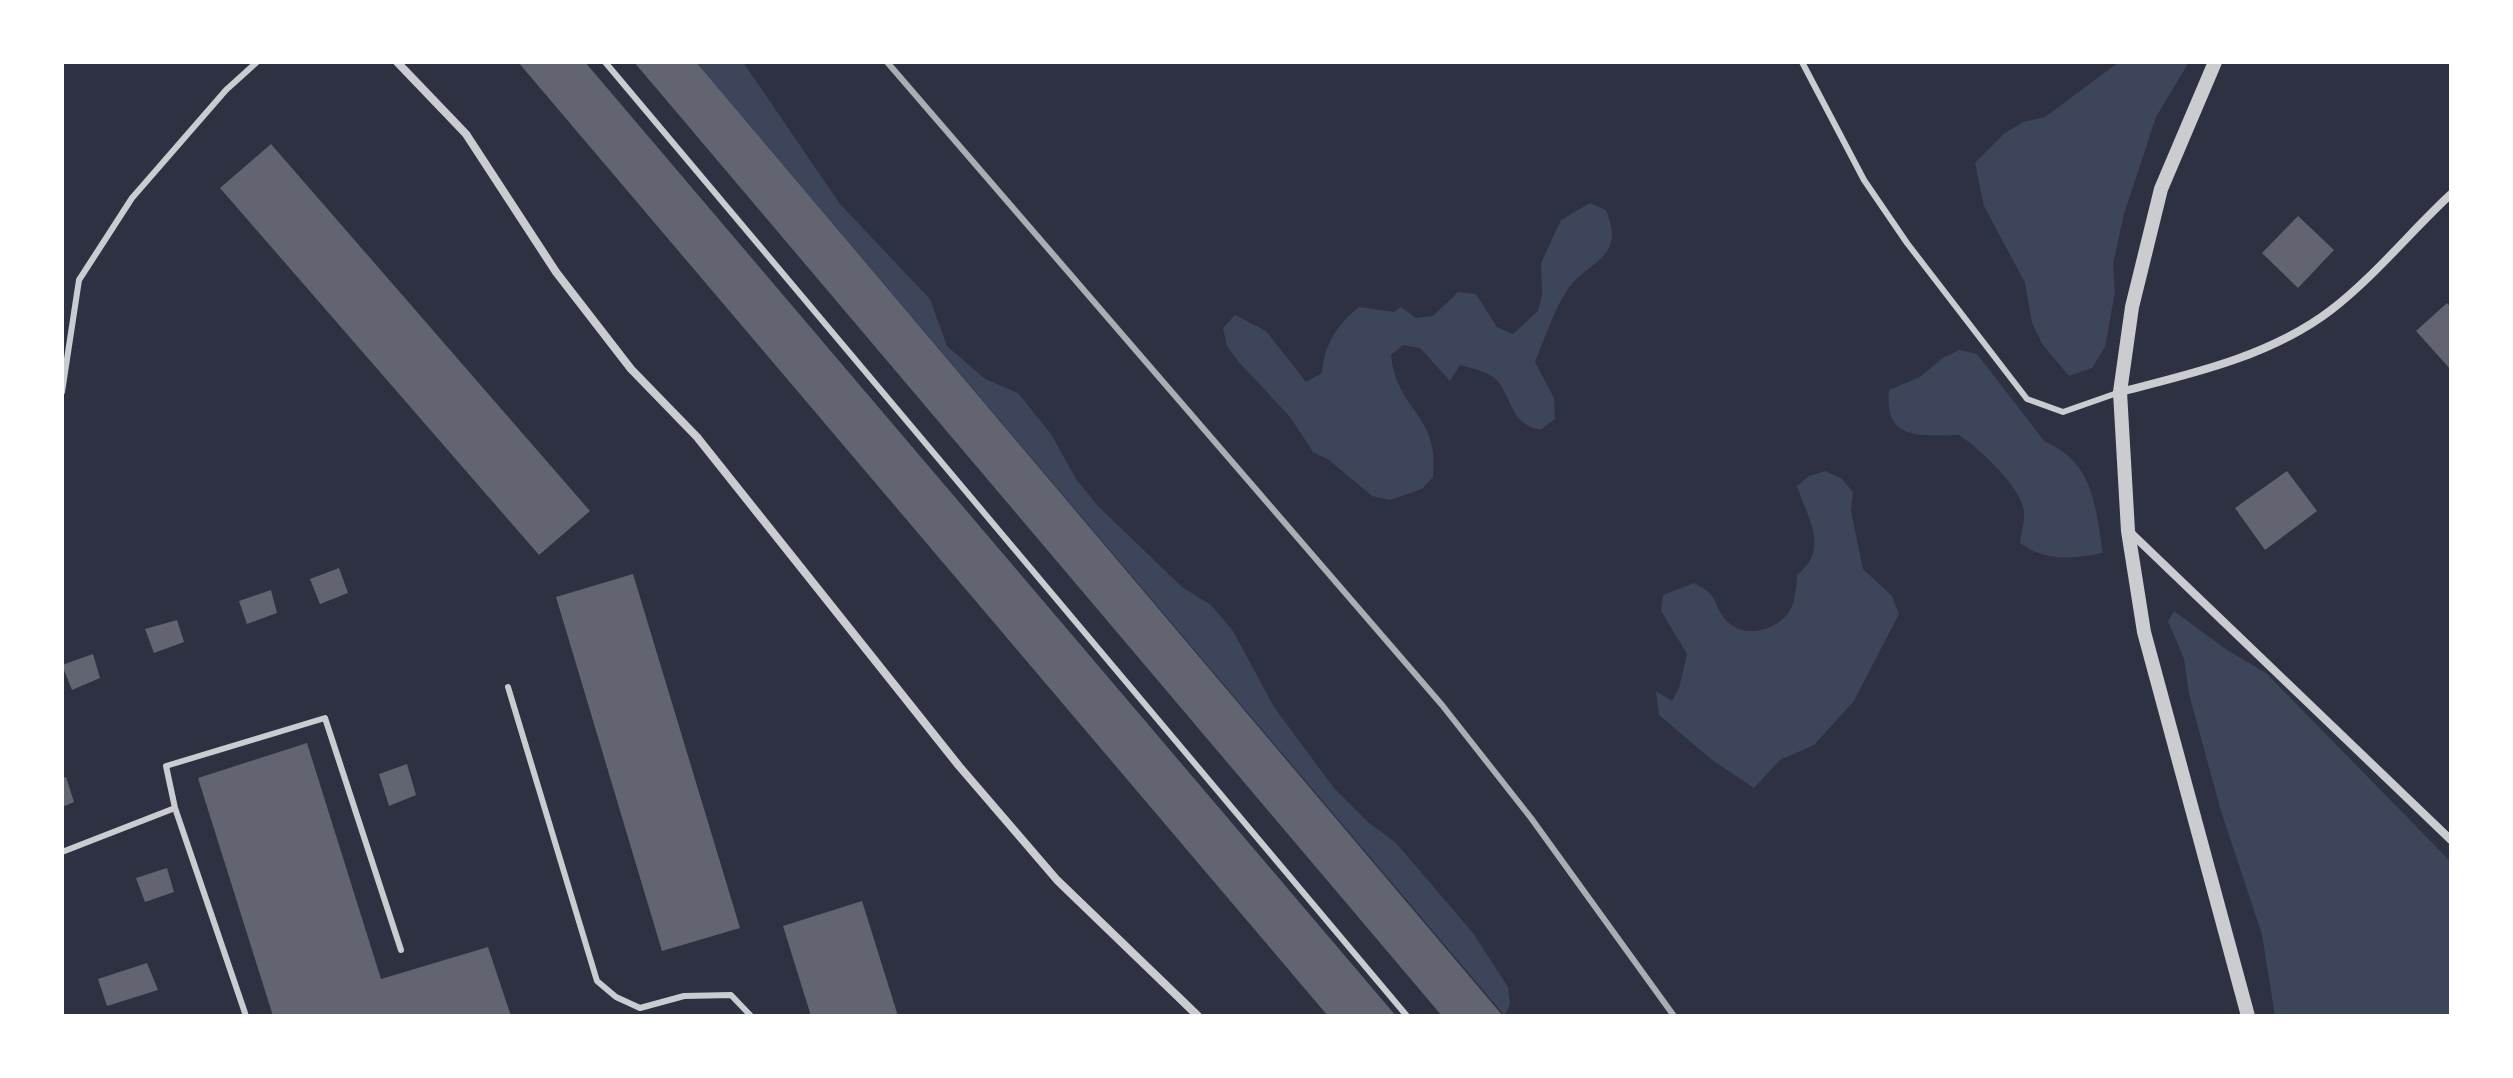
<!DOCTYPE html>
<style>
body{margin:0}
#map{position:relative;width:2513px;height:1078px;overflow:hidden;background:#2d3142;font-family:"Roboto Serif",serif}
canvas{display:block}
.frame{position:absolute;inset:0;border:64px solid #fff;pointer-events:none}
</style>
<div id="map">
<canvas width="2513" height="1078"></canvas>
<div class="frame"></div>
</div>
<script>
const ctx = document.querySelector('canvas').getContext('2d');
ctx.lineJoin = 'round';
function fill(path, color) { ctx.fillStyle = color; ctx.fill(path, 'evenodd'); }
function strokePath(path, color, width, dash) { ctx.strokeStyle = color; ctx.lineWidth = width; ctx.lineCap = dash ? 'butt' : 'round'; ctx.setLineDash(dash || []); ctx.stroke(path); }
const green = new Path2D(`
 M696,62H743L840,204L930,299L947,346L985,379L1018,393L1051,434L1076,479L1098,506L1182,587L1211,605L1233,631L1274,707L1334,788L1368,822L1396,843L1473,933L1508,987L1510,1004L1505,1016Z
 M2119,62H2189L2156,117L2124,214L2113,264L2115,292L2105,347L2092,368L2069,376L2042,344L2032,323L2025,283L1984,206L1975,163L2005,133L2023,122L2045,117Z
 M1590,203L1606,210C1627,261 1587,259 1566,292C1555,308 1543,343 1535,362L1554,398L1555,419L1540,430C1511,422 1514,406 1500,384C1492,372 1473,369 1460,365L1450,381L1420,348L1403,345L1391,355C1397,413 1440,413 1433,477L1422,489L1390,500L1372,496L1329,460L1313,452L1290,417L1238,361L1227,346L1223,328L1235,315L1266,331L1306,382L1322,373C1325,343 1336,326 1359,307L1394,312L1401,307L1416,318L1433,316L1458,292L1476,294L1497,327L1513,334L1538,311L1542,295L1541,263L1561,220Z
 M1960,350L1977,354L2045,442C2093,461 2096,507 2103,553C2073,559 2046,562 2020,543C2021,533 2025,521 2024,511C2021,487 1979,448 1959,435C1924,435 1883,443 1889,390L1920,377L1944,357Z
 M1825,471L1841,478L1853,492L1851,511L1863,569L1892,596L1899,614L1854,701L1814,745L1780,760L1754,788L1712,760L1659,715L1656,691L1672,701L1679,688L1687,654L1661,611L1663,595L1694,583C1722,596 1711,606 1729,623C1747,640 1784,628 1792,606C1796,596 1796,585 1797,575C1831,548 1807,518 1797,486L1809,476Z
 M2174,611L2227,650L2266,673L2451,862V1016H2275L2262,935L2221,811L2189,694L2184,659L2168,621Z`);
const building = new Path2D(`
 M518,62H585L1396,1016H1328Z
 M634,62H696L1503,1016H1442Z
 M271,144L590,511L539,555L220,188Z
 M2298,216L2334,250L2298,288L2262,253Z
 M2447,303L2451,308V370L2416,331Z
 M2287,471L2317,511L2265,550L2235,508Z
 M339,568L348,593L320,604L310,579Z
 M633,574L740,928L662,951L556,597Z
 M271,590L277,613L247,624L239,601Z
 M177,620L184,642L154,653L145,629Z
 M93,654L100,678L72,690L62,665Z
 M307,743L381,979L488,947L511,1016H273L198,778Z
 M407,764L416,795L389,806L379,774Z
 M66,777L74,802L62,807V778Z
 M167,868L174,892L145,902L136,878Z
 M862,901L898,1016H811L783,926Z
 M147,963L158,990L107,1006L98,979Z`);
const service = new Path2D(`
 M605,62L1407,1016
 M1802,62L1864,180L1907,243L2027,399L2063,412L2120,392
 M62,392L79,280L132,198L226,90L257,62
 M508,687L597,981L616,997L640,1008L684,996L731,995L751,1016
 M62,852L175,808
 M246,1016L175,808L166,766L325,718L401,950`);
const minor = new Path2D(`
 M397,62L466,134L556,272L631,369L697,437L959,766L1057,880L1198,1016
 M2120,392C2191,374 2271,356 2331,310C2374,277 2411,231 2451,194
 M2131,533L2451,840`);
const tertiary = new Path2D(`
 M2215,62L2161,189L2132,307L2120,392L2128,531L2144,632L2248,1016`);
const rail = new Path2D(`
 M887,62L1442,705L1531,818L1674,1016`);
fill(green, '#3c4559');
fill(building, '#626471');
strokePath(service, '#caccd0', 6);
strokePath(minor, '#caccd0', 8);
strokePath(tertiary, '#caccd0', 14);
strokePath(rail, '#abadb3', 6);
</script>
